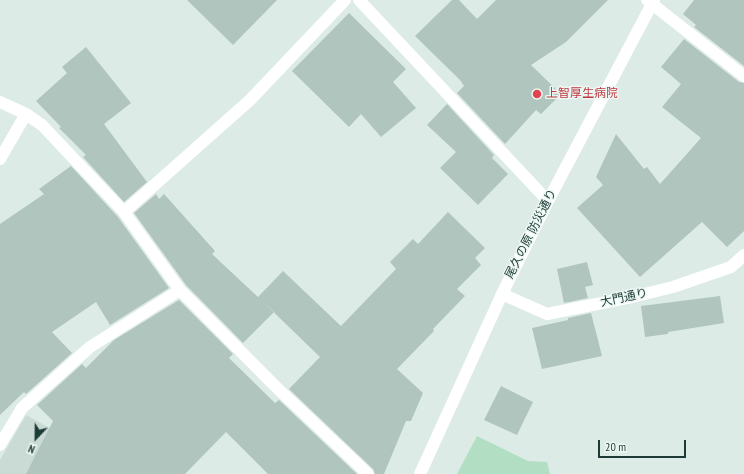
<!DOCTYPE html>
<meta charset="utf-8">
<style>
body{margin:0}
#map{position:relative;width:744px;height:474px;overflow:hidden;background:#dcebe6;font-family:"PT Sans Narrow",sans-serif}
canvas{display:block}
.north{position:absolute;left:16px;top:418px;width:40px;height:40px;-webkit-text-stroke:3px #edf7f3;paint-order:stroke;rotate:202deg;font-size:11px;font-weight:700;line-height:16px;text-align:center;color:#1c3b37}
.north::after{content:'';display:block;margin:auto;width:14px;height:18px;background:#1c3b37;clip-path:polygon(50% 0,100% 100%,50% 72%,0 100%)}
.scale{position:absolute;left:598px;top:440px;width:88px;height:18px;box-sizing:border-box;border:2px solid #1c3b37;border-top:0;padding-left:5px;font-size:12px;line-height:14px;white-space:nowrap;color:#1c3b37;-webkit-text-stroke:3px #edf7f3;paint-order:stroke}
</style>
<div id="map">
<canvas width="744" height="474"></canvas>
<div class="north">N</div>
<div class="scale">20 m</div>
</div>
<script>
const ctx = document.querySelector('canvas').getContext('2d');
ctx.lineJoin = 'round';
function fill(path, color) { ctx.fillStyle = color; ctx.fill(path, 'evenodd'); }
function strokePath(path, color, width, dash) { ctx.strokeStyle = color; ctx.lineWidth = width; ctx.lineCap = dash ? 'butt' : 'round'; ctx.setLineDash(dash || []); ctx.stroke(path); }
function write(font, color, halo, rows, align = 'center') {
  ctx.font = font + ' "PT Sans Narrow","Noto Sans JP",sans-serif'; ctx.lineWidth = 3; ctx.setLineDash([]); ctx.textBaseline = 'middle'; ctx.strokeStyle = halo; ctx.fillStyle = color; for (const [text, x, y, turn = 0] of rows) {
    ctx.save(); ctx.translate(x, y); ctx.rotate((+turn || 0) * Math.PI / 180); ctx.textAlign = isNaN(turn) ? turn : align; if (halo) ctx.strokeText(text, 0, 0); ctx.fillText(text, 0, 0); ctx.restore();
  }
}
const built = new Path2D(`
 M26,415L134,474H0V460Z`);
const green = new Path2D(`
 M477,436L528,461L547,462L550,474H457Z`);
const building = new Path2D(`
 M187,0H277L233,45Z
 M452,0H459L477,19L496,0H608L566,42L531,65L561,94L541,114L536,110L505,144L457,93L464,86L460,80L415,36Z
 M694,0H744V66L694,27L696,25L683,14Z
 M349,13L406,69L393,82L416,108L381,137L361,114L349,127L292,71Z
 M684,39L739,82L744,83V231L727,247L702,222L640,277L577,208L603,185L596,177L616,134L644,169L647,167L660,184L701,138L662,107L681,84L661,67Z
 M86,47L131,103L104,124L147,182L124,202L83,157L86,155L59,128L61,127L36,101L67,73L62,67Z
 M447,104L494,155L492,158L508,174L478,205L440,168L456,152L427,125Z
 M71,166L118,217L169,288L110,325L96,302L52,332L72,353L26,394L24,392L0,415V224L44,194L39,189Z
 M156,194L159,199L164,194L215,251L212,254L274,312L243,343L186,285L134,213Z
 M448,212L485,248L475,258L481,265L457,289L465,296L433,329L434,331L397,369L423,393L411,421H406L384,474H375L373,469L289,389L320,357L258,297L283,271L341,326L396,269L390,262L413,239L418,244Z
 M587,262L593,285L585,287L588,298L564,303L557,269Z
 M720,296L724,323L668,332V334L645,337L641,306Z
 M179,300L233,354L229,358L275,403L279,400L357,474H268L226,432L185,474H26L53,421L37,405L82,364L86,368L114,340Z
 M591,313L602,356L542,369L532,328L568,320V318Z
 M501,386L533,402L517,435L484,420Z`);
const minor = new Path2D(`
 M359,0L548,201
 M647,0L744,76
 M0,102L26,114L42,125L124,212L180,290L274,385L368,474
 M0,159L26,114
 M124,212L250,100L345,0
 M502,294L547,314L632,297L673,287L731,267L744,255
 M0,445L22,408L90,347L180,290
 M420,474L502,294L548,201L654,0`);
const markers = [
 [537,94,5,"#e0444e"]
];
const healthNames = [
 ["上智厚生病院",546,94]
];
const streetNames = [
 ["尾久の原 防災通り",531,234,-63],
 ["大門通り",624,298,-12]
];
fill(built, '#cadad5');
fill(green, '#b2dfc3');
fill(building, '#b1c5bf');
strokePath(minor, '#fff', 12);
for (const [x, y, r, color] of markers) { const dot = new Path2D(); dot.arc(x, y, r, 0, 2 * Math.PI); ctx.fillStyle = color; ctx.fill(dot); strokePath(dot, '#edf7f3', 1.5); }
write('12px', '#be3a42', '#edf7f3', healthNames, 'left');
write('12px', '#1c3b37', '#edf7f3', streetNames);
</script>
